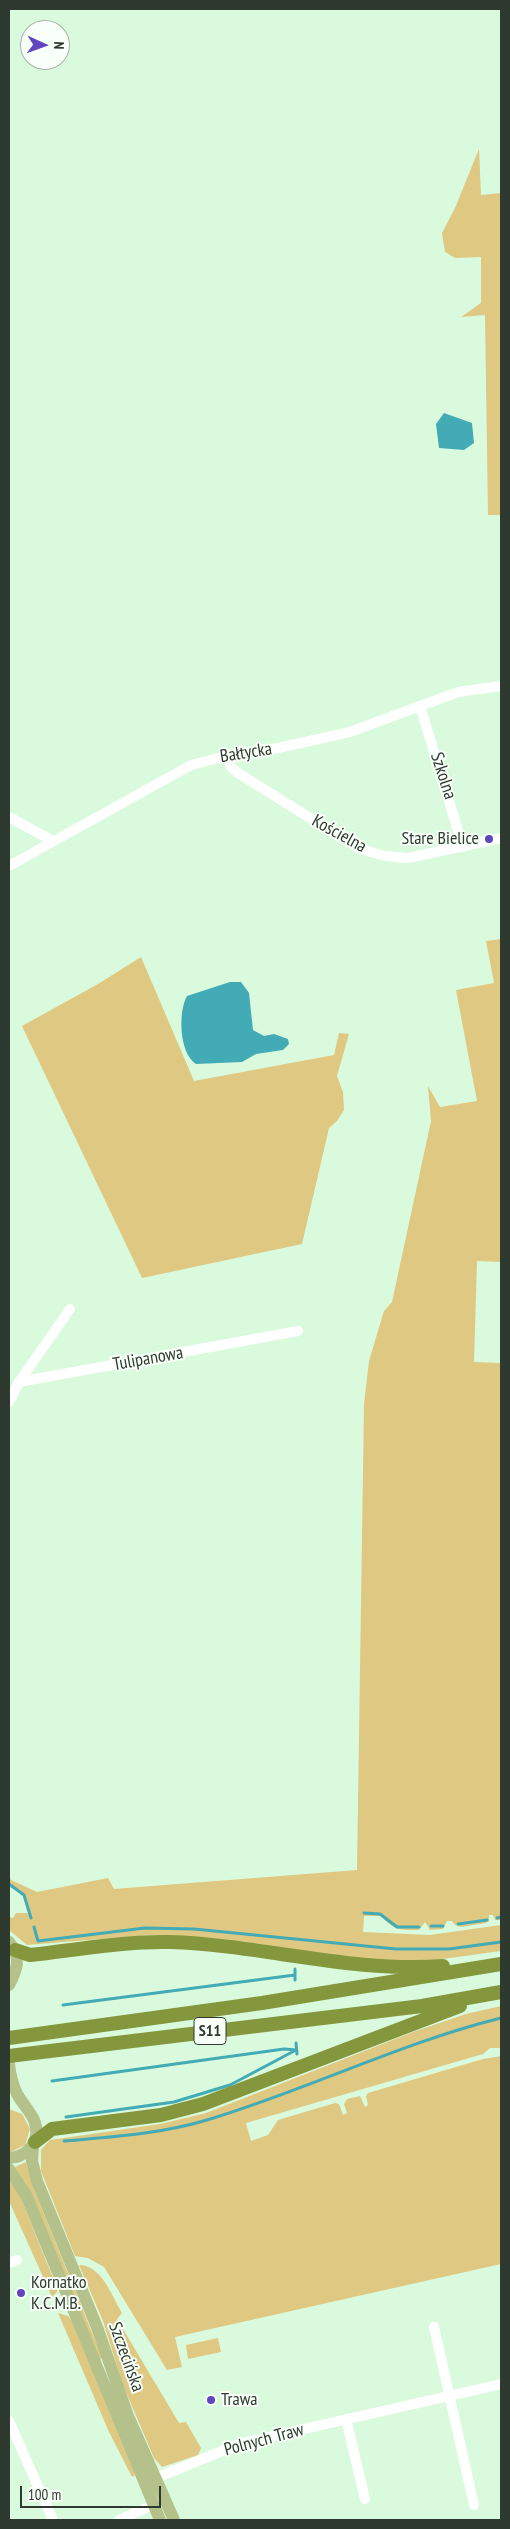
<!DOCTYPE html>
<meta charset="utf-8">
<style>
body{margin:0}
#map{position:relative;width:510px;height:2529px;overflow:hidden;background:#dafadd;font-family:"PT Sans Narrow",sans-serif}
canvas{display:block}
.frame{position:absolute;inset:0;border:10px solid #2e3a2f;pointer-events:none}
.north{position:absolute;left:20px;top:20px;width:50px;height:50px;box-sizing:border-box;background:#f9fff9;border:1px solid #a8b0a8;border-radius:50%;rotate:92deg;font-size:14px;font-weight:700;line-height:20px;text-align:center;color:#2e3a2f}
.north::after{content:'';display:block;margin:auto;width:18px;height:22px;background:#6145be;clip-path:polygon(50% 0,100% 100%,50% 72%,0 100%)}
.scale{position:absolute;left:20px;top:2486px;width:141px;height:22px;box-sizing:border-box;border:2px solid #2e3a2f;border-top:0;padding-left:6px;font-size:15px;line-height:18px;white-space:nowrap;color:#2e3a2f;-webkit-text-stroke:4px #f9fff9;paint-order:stroke}
</style>
<div id="map">
<canvas width="510" height="2529"></canvas>
<div class="frame"></div>
<div class="north">N</div>
<div class="scale">100 m</div>
</div>
<script>
const ctx = document.querySelector('canvas').getContext('2d');
ctx.lineJoin = 'round';
function fill(path, color) { ctx.fillStyle = color; ctx.fill(path, 'evenodd'); }
function strokePath(path, color, width, dash) { ctx.strokeStyle = color; ctx.lineWidth = width; ctx.lineCap = dash ? 'butt' : 'round'; ctx.setLineDash(dash || []); ctx.stroke(path); }
function write(font, color, halo, rows, align = 'center') {
  ctx.font = font + ' "PT Sans Narrow",sans-serif'; ctx.lineWidth = 4; ctx.setLineDash([]); ctx.textBaseline = 'middle'; ctx.strokeStyle = halo; ctx.fillStyle = color; for (const [text, x, y, turn = 0] of rows) {
    ctx.save(); ctx.translate(x, y); ctx.rotate((+turn || 0) * Math.PI / 180); ctx.textAlign = isNaN(turn) ? turn : align; if (halo) ctx.strokeText(text, 0, 0); ctx.fillText(text, 0, 0); ctx.restore();
  }
}
const green = new Path2D(`
 M479,149L481,195L501,193V515H488L485,315L461,317L481,303V257L455,258L445,252L442,233L455,208Z
 M501,939V1262L477,1261L474,1362L501,1363V1920H495L493,1915H489V1921L486,1923L461,1927L455,1925L452,1921H447L443,1929L430,1930L425,1922L419,1930C399,1930 395,1931 381,1916H364L363,1932L430,1935L501,1925V1951L428,1961L375,1960L150,1935L27,1945L9,1930V1917L13,1918L16,1913H28L23,1895L9,1886V1875L11,1880L37,1892L108,1878L114,1889L357,1870L364,1404L369,1361L384,1311L392,1302L431,1121L428,1086L440,1107L477,1101L456,990L494,983L486,941Z
 M141,957L194,1081L334,1055L339,1033L349,1034L337,1076L343,1092L344,1110L337,1121L329,1128L302,1244L142,1278L22,1026L98,984Z
 M501,2006V2048H490L483,2054L246,2123L251,2141L268,2135L278,2120L335,2103L339,2104L343,2115L347,2113L344,2104L347,2099L360,2096L365,2107L368,2105L366,2096L368,2093L483,2059L501,2056V2264L175,2337L182,2367L167,2370L104,2267L88,2258L75,2256L41,2171V2150L50,2140L160,2124L206,2113L413,2032L466,2014Z
 M9,2109L22,2114L30,2129L25,2145L9,2153Z
 M26,2162L35,2192L102,2357L100,2361L31,2193L15,2167Z
 M9,2177L20,2196L57,2288V2292L52,2297L9,2201Z
 M79,2265C102,2265 112,2297 122,2313L117,2319L179,2423L186,2422L201,2448L198,2455L162,2467L154,2458L123,2385L103,2321Z
 M58,2313L68,2316L72,2321L135,2475L132,2477L109,2432Z
 M218,2338L221,2352L188,2359L186,2345Z`);
const water = new Path2D(`
 M444,413L472,423L474,443L464,450L439,448L436,424Z
 M230,982H241L249,993L253,1030L264,1036L274,1034L288,1039L289,1044L283,1050L256,1054L242,1062L196,1064C179,1053 178,1012 187,996Z`);
const stream = new Path2D(`
 M9,1884L24,1895L31,1918
 M364,1913L380,1914L397,1927H419
 M497,1918L501,1917
 M458,1924L487,1920
 M431,1926H443
 M34,1927L38,1941L145,1928L194,1929L396,1949H449L501,1942
 M295,1969V1980
 M63,2005L295,1975
 M296,2043L297,2054
 M52,2081L284,2049L296,2050
 M66,2117L174,2102L230,2085L296,2050
 M64,2141C113,2137 160,2134 207,2120C307,2090 400,2043 501,2018`);
const minor = new Path2D(`
 M420,706L463,847
 M226,756L231,767L238,773L360,849L385,856L408,858L501,838
 M9,817L53,841
 M9,866L191,765L226,756L278,748L350,732L458,692L501,686
 M19,1382L70,1309
 M9,1402L19,1382L298,1331
 M9,2263L17,2260
 M434,2327L474,2505
 M346,2419L365,2499
 M9,2421L53,2520
 M156,2478L242,2443L501,2384
 M119,2520L153,2505`);
const major = new Path2D(`
 M9,1942C22,1957 17,1970 9,1985
 M9,2064C10,2074 13,2085 17,2094C22,2103 30,2111 34,2120C42,2140 28,2157 9,2158
 M33,2146L32,2161L37,2181L97,2327L128,2416L174,2520
 M9,2169L26,2195L160,2520`);
const highway = new Path2D(`
 M15,1950L30,1955C76,1950 124,1941 170,1942C262,1945 351,1973 443,1966
 M9,2038L262,2003L501,1964
 M9,2056L422,2006L501,1992
 M35,2142L52,2129L161,2115L203,2104L460,2006`);
const markers = [
 [489,839,5,"#6145be"],
 [21,2293,5,"#6145be"],
 [211,2400,5,"#6145be"]
];
const shields = [
 [210,2031,32]
];
const shieldNames = [
 ["S11",210,2031]
];
const streetNames = [
 ["Bałtycka",246,753,-9],
 ["Szkolna",443,776,72],
 ["Kościelna",339,834,29],
 ["Tulipanowa",148,1359,-10],
 ["Szczecińska",126,2357,70],
 ["Polnych Traw",264,2440,-15]
];
const poiNames = [
 ["Stare Bielice",479,839,"right"],
 ["Kornatko",31,2283],
 ["K.C.M.B.",31,2304],
 ["Trawa",221,2400]
];
fill(green, '#dfc882');
fill(water, '#43abb5');
strokePath(stream, '#43abb5', 3);
strokePath(minor, '#fff', 10);
strokePath(major, '#b5c18b', 12);
strokePath(highway, '#84973d', 14);
for (const [x, y, r, color] of markers) { const dot = new Path2D(); dot.arc(x, y, r, 0, 2 * Math.PI); ctx.fillStyle = color; ctx.fill(dot); strokePath(dot, '#f9fff9', 2); }
for (const [x, y, w] of shields) { const box = new Path2D(); box.roundRect(x - w / 2, y - 13.5, w, 27, 4); ctx.fillStyle = '#f9fff9'; ctx.fill(box); strokePath(box, '#2e3a2f', 1); }
write('bold 16px', '#2e3a2f', null, shieldNames);
write('18px', '#2e3a2f', '#f9fff9', streetNames);
write('18px', '#2e3a2f', '#f9fff9', poiNames, 'left');
</script>
